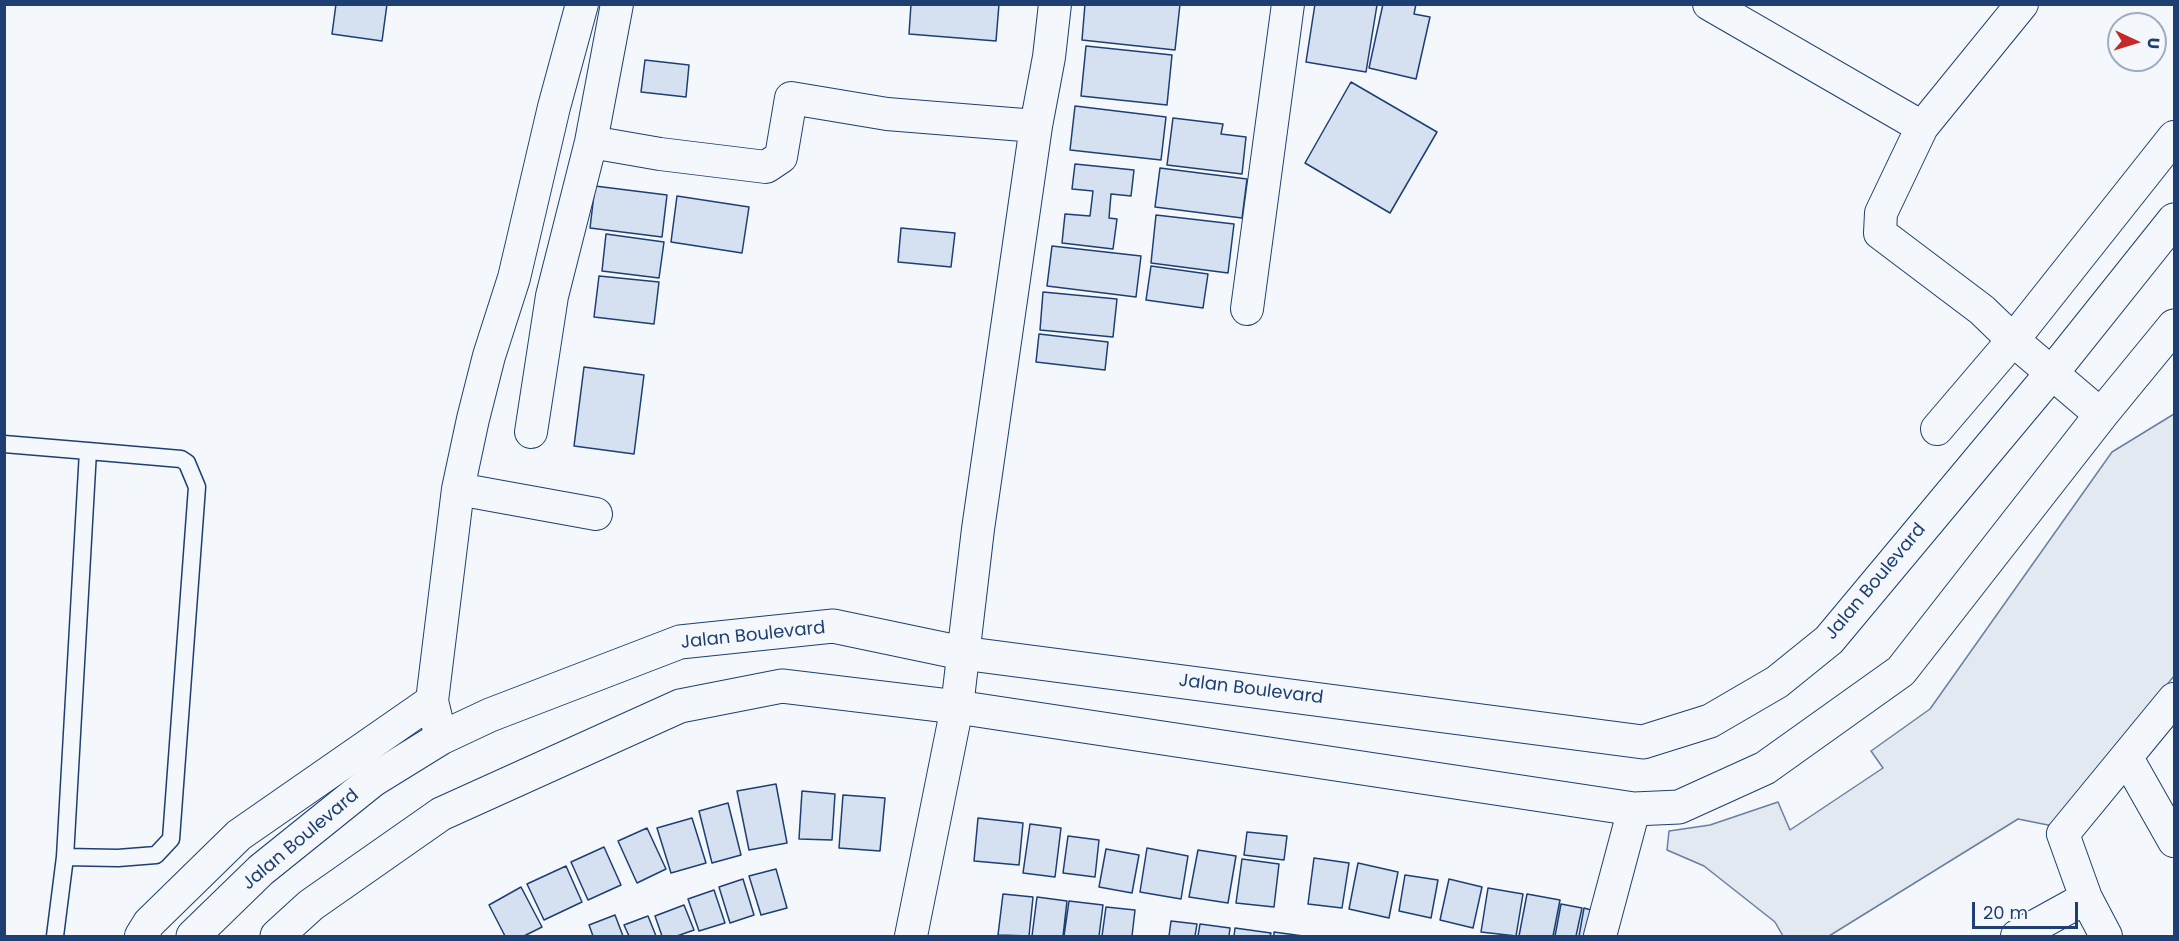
<!DOCTYPE html>
<style>
body{margin:0}
#map{position:relative;width:2179px;height:941px;overflow:hidden;background:#f4f7fb;font-family:Poppins,sans-serif}
canvas{display:block}
.frame{position:absolute;inset:0;border:6px solid #1d3f73;pointer-events:none}
.north{position:absolute;left:2107px;top:12px;width:60px;height:60px;box-sizing:border-box;background:#f4f7fb;border:2px solid #9eadc5;border-radius:50%;rotate:94deg;font-size:16px;font-weight:700;line-height:24px;text-align:center;color:#1d3f73}
.north::after{content:'';display:block;margin:auto;width:21px;height:27px;background:#c62828;clip-path:polygon(50% 0,100% 100%,50% 72%,0 100%)}
.scale{position:absolute;left:1972px;top:902px;width:106px;height:27px;box-sizing:border-box;border:3px solid #1d3f73;border-top:0;padding-left:8px;font-size:18px;line-height:21px;white-space:nowrap;color:#1d3f73;-webkit-text-stroke:4px #f4f7fb;paint-order:stroke}
</style>
<div id="map">
<canvas width="2179" height="941"></canvas>
<div class="frame"></div>
<div class="north">U</div>
<div class="scale">20 m</div>
</div>
<script>
const ctx = document.querySelector('canvas').getContext('2d');
ctx.lineJoin = 'round';
function fill(path, color) { ctx.fillStyle = color; ctx.fill(path, 'evenodd'); }
function strokePath(path, color, width, dash) { ctx.strokeStyle = color; ctx.lineWidth = width; ctx.lineCap = dash ? 'butt' : 'round'; ctx.setLineDash(dash || []); ctx.stroke(path); }
function write(font, color, halo, rows, align = 'center') {
  ctx.font = font + ' Poppins,sans-serif'; ctx.lineWidth = 4.5; ctx.setLineDash([]); ctx.textBaseline = 'middle'; ctx.strokeStyle = halo; ctx.fillStyle = color; for (const [text, x, y, turn = 0] of rows) {
    ctx.save(); ctx.translate(x, y); ctx.rotate((+turn || 0) * Math.PI / 180); ctx.textAlign = isNaN(turn) ? turn : align; if (halo) ctx.strokeText(text, 0, 0); ctx.fillText(text, 0, 0); ctx.restore();
  }
}
const green = new Path2D(`
 M2174,414V676L2053,826L2018,819L1829,936H1783L1775,922L1704,866L1667,850L1669,831L1710,825L1778,802L1790,830L1883,768L1871,751L1930,709L2112,452Z`);
const building = new Path2D(`
 M336,4H387L382,41L332,34Z
 M911,4H999L996,41L909,34Z
 M1085,4H1180L1175,50L1082,40Z
 M1315,4L1377,5L1366,72L1306,62Z
 M1383,4H1416L1414,14L1430,17L1416,79L1369,68Z
 M1086,46L1172,55L1167,105L1081,96Z
 M645,60L689,65L686,97L641,92Z
 M1351,82L1437,132L1390,213L1305,163Z
 M1075,106L1166,117L1161,160L1070,150Z
 M1173,118L1223,124L1221,134L1246,137L1242,174L1167,165Z
 M1075,164L1134,170L1131,196L1111,194L1109,218L1117,219L1113,249L1062,243L1065,214L1090,216L1093,191L1072,189Z
 M1160,168L1247,179L1242,218L1155,207Z
 M595,186L667,195L662,237L590,228Z
 M677,196L749,207L742,253L671,242Z
 M1156,215L1234,224L1228,273L1151,263Z
 M901,228L955,233L951,267L898,262Z
 M606,234L664,242L659,278L602,271Z
 M1052,246L1141,256L1136,297L1047,286Z
 M1151,266L1208,274L1203,308L1146,300Z
 M599,276L659,282L654,324L594,317Z
 M1043,292L1117,299L1113,337L1040,330Z
 M1039,334L1108,342L1105,370L1036,362Z
 M584,367L644,375L634,454L574,446Z
 M776,784L787,843L749,850L737,791Z
 M802,791L835,794L832,840L799,839Z
 M843,795L885,798L880,851L839,848Z
 M728,803L741,855L712,863L699,811Z
 M692,818L706,863L671,873L657,828Z
 M978,818L1023,823L1019,865L974,861Z
 M1030,824L1061,828L1055,877L1023,873Z
 M647,828L666,869L637,883L618,841Z
 M1247,832L1287,836L1284,860L1244,855Z
 M1068,836L1099,840L1095,877L1063,873Z
 M604,847L621,885L588,900L571,862Z
 M1147,848L1188,856L1181,899L1140,892Z
 M1106,849L1139,855L1132,893L1099,887Z
 M1198,850L1236,856L1228,903L1189,897Z
 M1314,858L1349,863L1342,908L1308,904Z
 M1242,859L1279,864L1274,907L1236,903Z
 M1358,863L1398,872L1389,918L1349,909Z
 M566,866L582,902L544,920L527,884Z
 M776,869L787,908L761,915L749,876Z
 M1405,875L1438,880L1431,918L1399,911Z
 M743,879L754,915L730,923L719,887Z
 M1449,879L1482,887L1473,928L1440,920Z
 M521,887L542,927L524,936H505L489,905Z
 M1488,888L1523,894L1516,936L1481,932Z
 M714,890L725,923L699,931L688,899Z
 M1003,894L1033,897L1029,936L998,935Z
 M1527,894L1560,900L1553,936H1519Z
 M1037,897L1067,901L1063,936H1032Z
 M1069,901L1103,905L1099,936H1064Z
 M1561,904L1582,908L1576,936H1555Z
 M684,905L694,930L677,936H662L655,916Z
 M1106,907L1135,910L1132,936H1102Z
 M1584,908L1598,912L1593,936H1579Z
 M615,915L623,936H593L589,925Z
 M648,916L656,936H629L624,925Z
 M1171,921L1197,924L1195,936H1169Z
 M1200,924L1230,928L1229,936H1198Z
 M1235,928L1271,933L1270,936H1234Z
 M1274,932L1303,936H1274Z`);
const lane = new Path2D(`
 M4,444L88,451
 M55,936L65,857L88,451L181,459L187,463L197,487L171,839L156,855L118,858L65,857`);
const street = new Path2D(`
 M1709,4L1922,127
 M2022,4L1922,127L1881,213L1880,233L1982,310L2013,340L2101,415
 M591,142L660,154L766,167L781,157L791,98L887,114L1036,126
 M1247,309L1288,4
 M1937,429L2013,340L2174,137
 M531,432L552,296L591,142L617,4
 M458,489L596,514
 M441,738L432,701L458,489L473,419L489,356L514,278L554,107L582,4
 M2127,758L2174,841
 M141,936L149,923L239,835L432,701
 M911,936L957,707L978,529L1036,126L1049,57L1055,4
 M1600,936L1634,809
 M2017,936L2086,898
 M2106,936L2086,898L2063,834L2174,699`);
const secondary = new Path2D(`
 M193,936L261,870L373,780L441,738L490,715L680,642L833,626L962,653L1643,742L1710,721L1777,682L1829,640L2051,374L2174,220
 M277,936L311,905L441,814L680,706L782,686L957,707L1634,809L1679,807L1765,768L1901,671L2101,415L2174,326`);
const streetNames = [
 ["Jalan Boulevard",1876,582,-50],
 ["Jalan Boulevard",753,636,-6],
 ["Jalan Boulevard",1251,690,7],
 ["Jalan Boulevard",301,840,-40]
];
fill(green, '#e3e9f0');
strokePath(green, '#687fa3', 1.5);
fill(building, '#d5e0f0');
strokePath(building, '#1d3f73', 1.5);
strokePath(lane, '#1d3f73', 19);
strokePath(street, '#1d3f73', 34);
strokePath(secondary, '#1d3f73', 35);
strokePath(lane, '#f4f7fb', 16);
strokePath(street, '#f4f7fb', 32);
strokePath(secondary, '#f4f7fb', 33);
write('18px', '#1d3f73', '#f4f7fb', streetNames);
</script>
